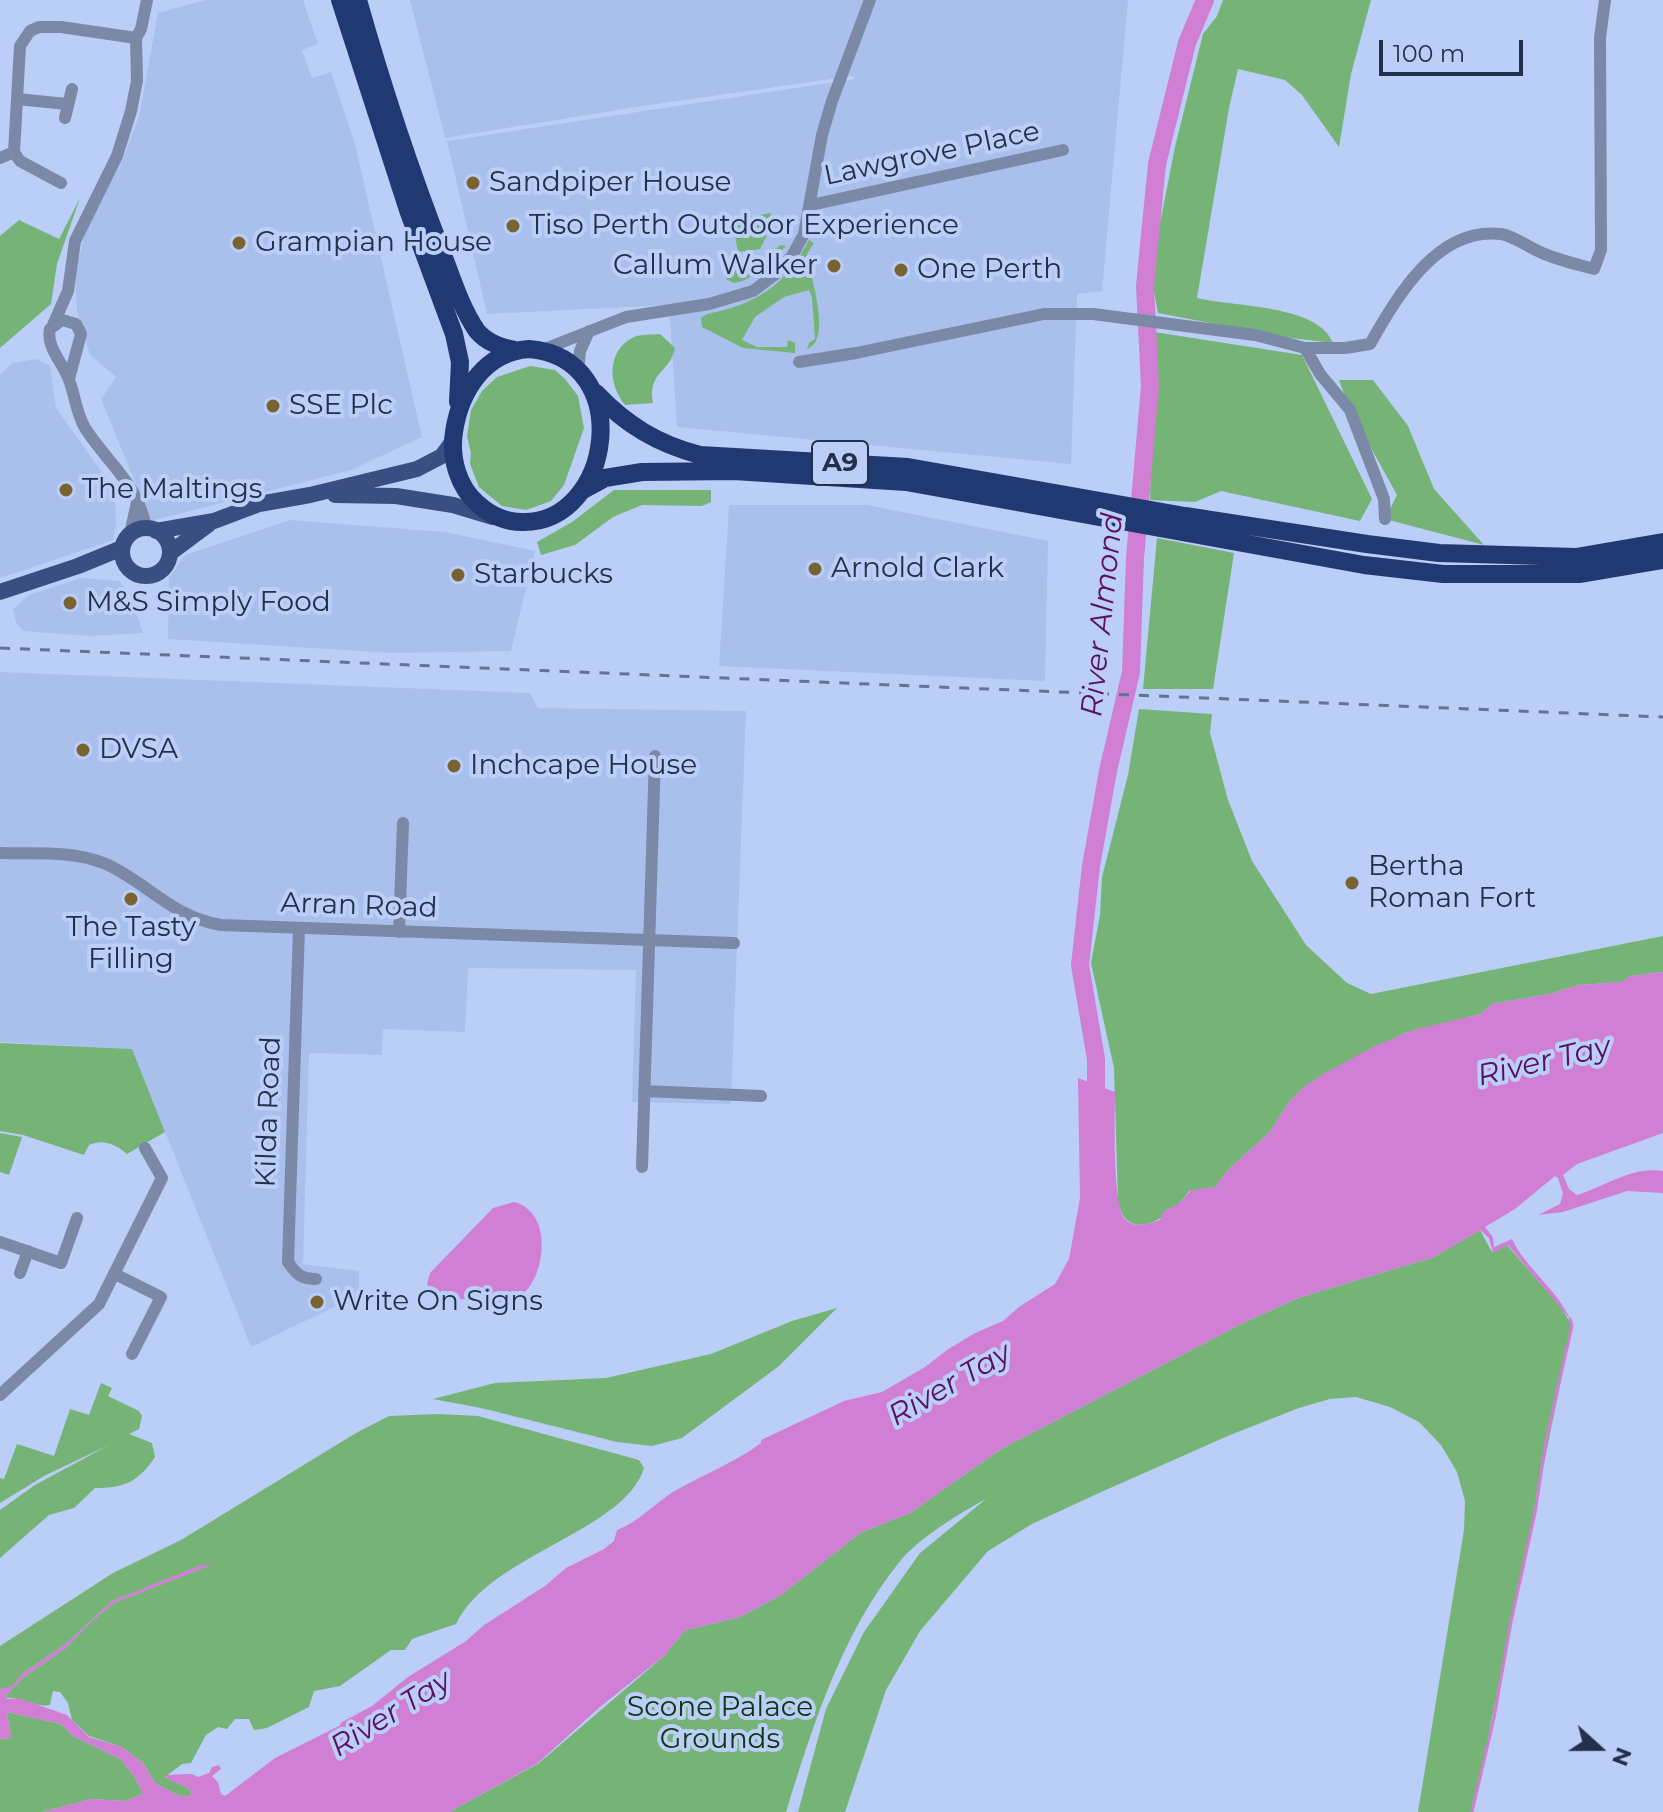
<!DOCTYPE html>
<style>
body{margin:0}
#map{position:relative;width:1663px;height:1812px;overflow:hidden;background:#bacef8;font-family:Montserrat,sans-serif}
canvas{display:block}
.north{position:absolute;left:1559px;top:1708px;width:80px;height:80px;-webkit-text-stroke:6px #bacef8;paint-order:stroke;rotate:111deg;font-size:22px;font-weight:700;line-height:32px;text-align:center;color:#23304b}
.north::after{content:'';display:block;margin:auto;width:28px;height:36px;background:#23304b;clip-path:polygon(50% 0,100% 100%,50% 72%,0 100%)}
.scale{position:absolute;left:1379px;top:40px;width:144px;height:36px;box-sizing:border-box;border:4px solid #23304b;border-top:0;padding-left:10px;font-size:24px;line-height:28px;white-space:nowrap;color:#23304b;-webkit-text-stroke:6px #bacef8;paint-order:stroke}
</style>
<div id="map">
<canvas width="1663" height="1812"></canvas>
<div class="north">N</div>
<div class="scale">100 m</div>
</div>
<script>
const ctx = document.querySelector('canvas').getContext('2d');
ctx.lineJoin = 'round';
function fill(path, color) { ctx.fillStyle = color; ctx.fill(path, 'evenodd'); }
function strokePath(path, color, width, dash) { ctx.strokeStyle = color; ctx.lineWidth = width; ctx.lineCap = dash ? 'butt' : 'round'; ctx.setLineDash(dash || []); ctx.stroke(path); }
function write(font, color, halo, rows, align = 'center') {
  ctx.font = font + ' Montserrat,sans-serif'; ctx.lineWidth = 8; ctx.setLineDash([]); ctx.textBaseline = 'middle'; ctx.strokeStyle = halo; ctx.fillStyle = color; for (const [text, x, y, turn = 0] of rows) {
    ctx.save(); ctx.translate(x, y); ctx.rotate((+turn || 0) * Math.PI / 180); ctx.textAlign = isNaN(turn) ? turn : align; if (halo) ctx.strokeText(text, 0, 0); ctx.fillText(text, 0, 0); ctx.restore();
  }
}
const built = new Path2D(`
 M205,0H303L318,44L302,50L312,78L331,72L355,144L422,437L351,470L151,521L101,399L116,377L90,355L77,311L75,276L86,227L120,166L139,117L158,13Z
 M410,0H1128L1102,291L1077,294L1071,464L677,427L669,305L487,314L447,141L855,79L853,76L642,106L445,138Z
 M36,359L50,366L56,408L112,486L115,493L116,526L113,540L0,578V375L12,363Z
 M729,505H867L1048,541L1045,681L719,666Z
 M290,520L445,532L535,551L511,651L391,653L168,639L169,578L185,555Z
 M81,578L119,581L130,594L143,633L90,636L23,631L16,622L13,609L29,595Z
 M0,672L530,693L538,708L746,711L731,1104L632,1102L636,970L468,968L465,1032L383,1029L382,1055L309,1053L303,1264L359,1271V1295L251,1347L132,1049L0,1042Z`);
const green = new Path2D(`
 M1223,0H1371L1351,74L1339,147L1302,95L1285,80L1238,69L1229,108L1197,298C1232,307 1318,304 1333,343L1283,337L1158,313L1151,276L1153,259L1175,147L1203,34L1217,16Z
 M80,198L57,264L51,304L0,348V236L19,220L59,239Z
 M771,213L767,235L760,249L738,252L732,220Z
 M809,240L814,243L807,254C810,277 833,340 807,349L809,343L815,339L812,297L809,290L784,297L755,317L742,340L757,347H787L788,340L795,343V353L743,348L702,327L701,318L707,314C757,304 785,286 809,240Z
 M780,245L786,246L760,271L743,281L734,283L726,279L731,266L764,261Z
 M1154,332L1302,355L1372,499L1360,521L1221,491L1195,502L1150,500Z
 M660,334L675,348C670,373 647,372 653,403L625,405C608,384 606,351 634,337C641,334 652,335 660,334Z
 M530,366L555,370L565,379L578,396L584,428L564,485L551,501L526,510L502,506L479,487L470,464L471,453L467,436L471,410L482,391L497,377Z
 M1339,380H1373L1408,426L1434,489L1484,545L1385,519L1397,495L1350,410Z
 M614,490H711V502L702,506L642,505L613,517L575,545L541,555L537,542L572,522Z
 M1157,538L1234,553L1213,689H1143Z
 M1139,709L1212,714L1210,733L1228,800L1252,861L1306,945L1347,983L1371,994L1663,936V972L1630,976L1622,982L1579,985L1549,994L1492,1004L1481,1014L1405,1033L1305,1086L1289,1102L1270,1132L1231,1167L1215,1187L1189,1191C1174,1215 1127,1248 1118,1201L1114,1068L1091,963L1100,915L1102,877L1128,775Z
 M0,1043L132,1049L165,1132L127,1154C117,1145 103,1138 89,1145L84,1155L23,1135L0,1131Z
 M0,1133L22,1137L9,1175L0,1172Z
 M1480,1230L1492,1252L1507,1245L1561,1307L1572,1326L1473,1812H1418L1464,1530L1465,1501L1457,1472L1441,1445L1419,1422L1390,1407L1356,1397L1330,1399L1299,1408L1230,1435L1099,1493L1032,1524L988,1551L920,1631L886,1690L845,1812H798L826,1709L864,1632L920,1553L986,1499C961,1512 918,1539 901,1560C842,1632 813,1725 786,1812H449L539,1763L664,1656L685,1630L740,1617L781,1595L860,1533L910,1513L1001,1449L1243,1323L1298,1298L1434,1257Z
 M837,1308L779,1366L682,1438L652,1446L617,1442L481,1408L433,1399L495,1383L606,1378L711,1354L792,1321Z
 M101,1383L112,1388L108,1396L139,1411L142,1416L139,1429L129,1434L152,1443L155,1457C138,1482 125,1488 95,1488L74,1508L49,1515L0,1558V1510L35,1485L109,1445L44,1476L0,1503V1478L4,1479L17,1444L54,1456L70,1409L89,1415Z
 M438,1414L478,1416L639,1460L644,1468C624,1532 490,1554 456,1624L412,1639L405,1650H391L340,1686L314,1691L309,1707L267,1728L254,1730L249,1719H235L227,1729L218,1727L206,1735L191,1763L182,1764L165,1777L188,1788L192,1793L188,1797L175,1794L155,1783L143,1763L122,1747L89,1736L72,1720L68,1703L60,1692L53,1691L50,1705C35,1708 22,1696 7,1698L6,1695L24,1677L66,1648L91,1622L114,1603L208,1566L192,1569L112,1601L67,1643L22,1674L14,1685L8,1689H0V1646L113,1573L181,1540L356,1433L389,1416Z
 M7,1712L61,1724L73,1736L120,1759L135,1777L143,1794L125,1801L92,1799L42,1812H0V1739L11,1738Z`);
const water = new Path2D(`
 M1663,972V1133L1577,1164L1563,1175L1569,1189L1577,1195C1606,1186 1632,1166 1663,1171V1193L1627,1191L1563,1212L1538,1215L1560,1204L1563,1193L1558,1178L1555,1176L1515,1209L1485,1227L1493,1237L1494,1247L1512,1239C1526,1269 1557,1289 1570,1319L1508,1245L1493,1253L1489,1238L1480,1230L1434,1257L1298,1298L1243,1323L1001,1449L910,1513L860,1533L781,1595L740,1617L685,1630L664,1656L600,1707L538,1763L449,1812H42L92,1799L125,1801L143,1794L135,1777L120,1759L73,1736L61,1724L7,1712L11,1738L0,1739V1689L12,1686L22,1674L67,1643L112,1601L201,1565H211L114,1603L91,1622L66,1648L24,1677L6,1695L7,1699L18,1698L67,1715L89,1737L122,1747L143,1763L155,1783L175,1794L188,1797L192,1793L188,1788L167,1779L166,1775L192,1774L198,1777L209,1773L212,1767L219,1765L221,1769L212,1776L218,1782L221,1794L225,1796L275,1758L339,1726L342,1722L372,1706L408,1677L466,1641L484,1625L545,1586L566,1568L604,1549L614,1541L617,1530C638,1522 654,1504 673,1492C702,1475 734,1463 761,1443V1440L844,1401L882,1392L925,1367L947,1350L975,1333L1003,1321L1019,1307L1055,1284L1069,1259L1080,1198L1078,1078L1115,1092C1115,1114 1112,1205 1125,1219C1134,1229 1149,1224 1160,1220L1163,1212L1181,1202L1191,1190L1215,1187L1231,1167L1270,1132L1289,1102L1305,1086L1323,1074L1375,1046L1413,1030L1481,1014L1492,1004L1549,994L1579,985L1622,982L1630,976Z
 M514,1202C555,1212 546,1283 517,1298C504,1305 488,1301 474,1300C460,1299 445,1298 432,1291L427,1284L430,1273L493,1208Z`);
const stream = new Path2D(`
 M1472,1812L1494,1718L1511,1622L1535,1513L1546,1441L1572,1326L1570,1319`);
const river = new Path2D(`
 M1096,1106V1059L1080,965L1091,866L1108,771L1131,672L1135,558L1150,386L1145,286L1157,164L1187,43L1205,0`);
const minor = new Path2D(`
 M17,99L67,104
 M65,118L72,89
 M14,152L20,161L61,183
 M0,158L14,152L20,46L30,31L39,27H61L136,38
 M811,205L1063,150
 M53,325L68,291L75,241L117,156L131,111L137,81L136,38L141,29L147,0
 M1305,348H1345L1370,344C1397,297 1437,226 1501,234C1514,236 1528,247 1540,252C1557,260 1576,264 1594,269L1601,250L1600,38L1605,0
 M542,350L626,317L709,304L753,291L777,273L792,256L804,234L822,135L832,101L870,0
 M799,362L856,353L1044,314H1093L1255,335L1305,348L1320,374L1350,410L1384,499L1385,519
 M578,371L580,351L589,331
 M69,379L81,334L76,324L62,320L50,329C46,345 60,360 67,375C75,392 75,411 85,428C108,464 138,483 146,528
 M130,534L137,502
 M0,853C35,854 73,850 106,864C148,883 172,917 221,925L734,943
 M299,928L288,1262C296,1274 301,1279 316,1279
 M399,932L403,823
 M644,1091L761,1096
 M642,1167L655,756
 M0,1242L61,1263L77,1218
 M20,1273L28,1251
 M115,1274L161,1297L132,1354
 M0,1395L99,1304L162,1178L145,1148`);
const major = new Path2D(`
 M335,495L396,496L453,505L493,517
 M122 552a24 24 0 1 1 48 0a24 24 0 1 1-48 0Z
 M156,531L214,521L259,504L310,495L417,469L442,456L453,441
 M170,553L209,524
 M0,592L78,566L122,548`);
const highway = new Path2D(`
 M340,0L408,210L454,334L460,362L458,402
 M358,0C382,85 410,170 442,252C452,278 461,308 477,331C487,343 501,347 515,350
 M529,349C637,358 613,524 522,522C506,522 490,515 478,504C458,487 450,458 454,432C460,392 484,352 529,349Z
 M596,393C626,425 658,444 700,455L908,467L1185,516L1367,544L1439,553L1576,557L1663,542
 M583,490L605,478L642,472L734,471L906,482L1364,565L1443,574H1579L1663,560`);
const rail = new Path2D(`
 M0,648L1663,717`);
const markers = [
 [473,183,8,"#7a6333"],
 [513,226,8,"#7a6333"],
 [239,243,8,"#7a6333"],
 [834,266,8,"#7a6333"],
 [901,270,8,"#7a6333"],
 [273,406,8,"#7a6333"],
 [66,490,8,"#7a6333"],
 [815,569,8,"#7a6333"],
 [458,575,8,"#7a6333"],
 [70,603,8,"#7a6333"],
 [83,750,8,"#7a6333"],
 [454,766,8,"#7a6333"],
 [1352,883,8,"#7a6333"],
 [131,899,8,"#7a6333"],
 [317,1302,8,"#7a6333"]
];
const shields = [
 [840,463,56]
];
const shieldNames = [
 ["A9",840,463]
];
const streetNames = [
 ["Lawgrove Place",932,154,-12],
 ["Arran Road",359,906,2],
 ["Kilda Road",269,1112,-88]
];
const poiNames = [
 ["Sandpiper House",489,183],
 ["Tiso Perth Outdoor Experience",529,226],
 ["Grampian House",255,243],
 ["Callum Walker",818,266,"right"],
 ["One Perth",917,270],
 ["SSE Plc",289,406],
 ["The Maltings",82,490],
 ["Arnold Clark",831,569],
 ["Starbucks",474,575],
 ["M&S Simply Food",86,603],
 ["DVSA",99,750],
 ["Inchcape House",470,766],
 ["Bertha",1368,867],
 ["Roman Fort",1368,899],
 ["The Tasty",131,928,"center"],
 ["Filling",131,960,"center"],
 ["Write On Signs",333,1302]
];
const parkNames = [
 ["Scone Palace",720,1708],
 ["Grounds",720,1740]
];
const waterNames = [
 ["River Almond",1103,615,-84],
 ["River Tay",1544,1062,-13],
 ["River Tay",950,1385,-30],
 ["River Tay",391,1714,-32]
];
fill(built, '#aac0ec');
fill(green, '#75b476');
fill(water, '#d07fd5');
strokePath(stream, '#d07fd5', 3);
strokePath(river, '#d07fd5', 18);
strokePath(minor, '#7b89a6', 12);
strokePath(major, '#394f81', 16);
strokePath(highway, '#213973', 18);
strokePath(rail, '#637394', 3, [10, 10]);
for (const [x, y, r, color] of markers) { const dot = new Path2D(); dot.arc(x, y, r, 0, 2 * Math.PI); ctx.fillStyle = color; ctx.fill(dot); strokePath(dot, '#bacef8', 3); }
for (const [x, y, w] of shields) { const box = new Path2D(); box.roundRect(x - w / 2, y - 22, w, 44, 6); ctx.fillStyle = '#bacef8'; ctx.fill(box); strokePath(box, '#23304b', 2); }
write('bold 26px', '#23304b', null, shieldNames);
write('28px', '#23304b', '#bacef8', streetNames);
write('28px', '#23304b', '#bacef8', poiNames, 'left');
write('28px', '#113513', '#bacef8', parkNames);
write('italic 30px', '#5a0f60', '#bacef8', waterNames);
</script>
